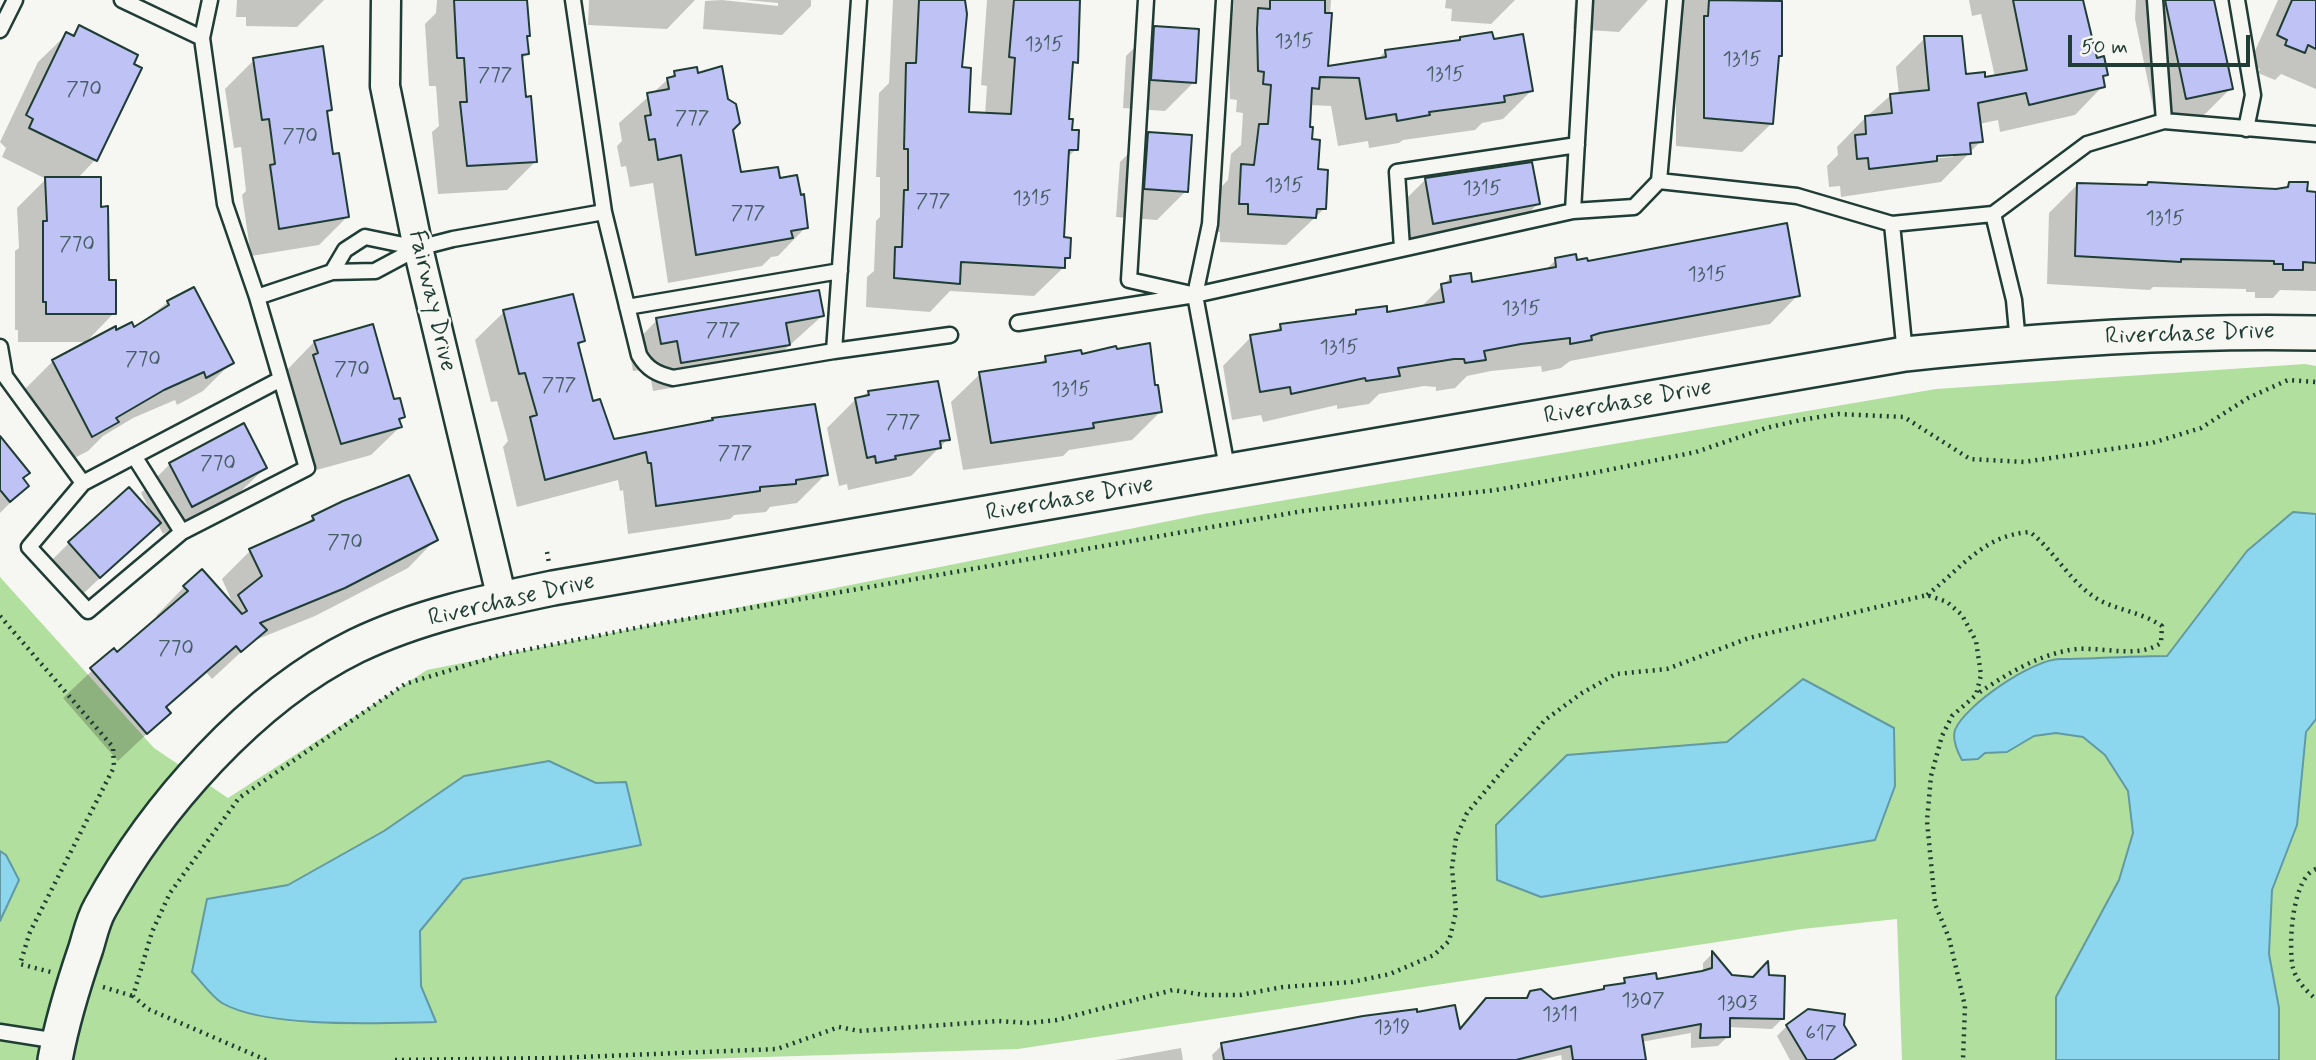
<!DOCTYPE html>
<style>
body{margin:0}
#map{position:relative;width:2316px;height:1060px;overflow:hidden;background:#f6f6f2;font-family:Mynerve,sans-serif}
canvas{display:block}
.scale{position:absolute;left:2068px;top:35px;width:182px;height:32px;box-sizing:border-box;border:4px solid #1f3d34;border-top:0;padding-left:9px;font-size:21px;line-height:24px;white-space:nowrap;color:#1f3d34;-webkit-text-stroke:5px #f6f6f2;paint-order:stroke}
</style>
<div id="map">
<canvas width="2316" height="1060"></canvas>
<div class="scale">50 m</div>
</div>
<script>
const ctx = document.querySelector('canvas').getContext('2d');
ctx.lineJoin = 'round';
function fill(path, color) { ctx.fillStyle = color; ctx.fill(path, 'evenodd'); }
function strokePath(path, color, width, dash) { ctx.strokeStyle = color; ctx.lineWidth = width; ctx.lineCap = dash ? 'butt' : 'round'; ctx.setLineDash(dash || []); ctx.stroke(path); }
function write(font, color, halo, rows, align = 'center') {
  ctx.font = font + ' Mynerve,sans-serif'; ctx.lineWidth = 5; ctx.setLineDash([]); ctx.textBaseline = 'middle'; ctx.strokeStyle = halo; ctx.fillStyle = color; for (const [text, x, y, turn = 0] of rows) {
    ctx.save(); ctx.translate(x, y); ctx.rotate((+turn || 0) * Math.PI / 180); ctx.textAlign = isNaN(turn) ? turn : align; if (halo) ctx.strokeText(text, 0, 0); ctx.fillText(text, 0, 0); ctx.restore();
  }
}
const green = new Path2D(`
 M2305,364L2316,366V1060H1902L1897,919L1802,929L1018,1049L670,1060H0V577L154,748L228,798L427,670L1204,514L1936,389Z`);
const water = new Path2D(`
 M2293,512L2316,514V719L2306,732L2297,825L2272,890L2269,954L2279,1008V1060H2056V997L2119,880L2133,833L2128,791L2105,755L2083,737L2056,733L2034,736L2007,752L1985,753L1978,759L1962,760C1957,751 1952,740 1955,730C1965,705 2033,659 2060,659C2094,659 2131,656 2167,656L2247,551Z
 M1803,679L1894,728L1895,786L1875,840L1541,897L1497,880L1496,825L1567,755L1727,742Z
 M549,761L596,783L626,782L641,845L463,879L420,931L421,986L436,1022C383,1023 267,1029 222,1003C211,996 201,981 192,972L207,899L288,885L384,831L464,776Z
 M0,851L6,855L19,880L0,921Z`);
const shadow = new Path2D(`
 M237,0H324L297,27L246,26V17H236Z
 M437,0H525L529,35L525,39L527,54L521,60L536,161L507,190L438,194L432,132L439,126L436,86H429L425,24L436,13Z
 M589,0H695L667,29L588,25Z
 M722,0L778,6V3L745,0H811V6L782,35L703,29L705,1Z
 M893,0H963L961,69L967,113L985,115L987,86L981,85L987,0H1078L1076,62L1071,67L1067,121L1076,149L1067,158L1062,239L1068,257L1063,268L1034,296L950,291L930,312L866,307L867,277L874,271L876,221L880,217V177H876L879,93L889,83Z
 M1234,0H1331L1326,68L1377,60L1385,52L1457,42L1460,39L1492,41L1531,91L1503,119L1482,123L1475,130L1403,140L1399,143L1369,148L1368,141L1338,146L1331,106L1309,105L1310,141L1324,209L1286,245L1220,242V232H1212L1213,195L1228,180L1231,154L1241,145L1243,113L1236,112L1237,100L1230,99L1229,58Z
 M1446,0H1515L1491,24L1451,21L1452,9L1445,8Z
 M1575,0H1648L1619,32L1573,29Z
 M1683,0H1781L1780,55L1777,59L1771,124L1742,152L1676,146V46L1680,42Z
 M1969,0H2082L2095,60L2106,74L2102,79L2103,86L2075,115L2000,132L1998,120L1979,124L1981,141L1941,182L1841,197L1840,186L1829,187L1827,166L1838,155L1837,147L1865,118L1891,95H1899L1896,67L1925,38L1965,76L1995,77L1981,14L1972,16ZM1953,153V157L1928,159V155Z
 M2136,0H2212L2231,88L2202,117L2157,126L2135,19Z
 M2278,0H2316V89L2281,74L2275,80L2258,73L2260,69L2249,64Z
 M80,27L140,69L95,160L77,179L100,208L114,313L86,342H18V330H15V251L19,248L17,208L46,179L2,157L6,148L0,142L38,62L67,34L71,36Z
 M1155,28L1194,82L1165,111L1123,108L1126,56Z
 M254,60L330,109L326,114L331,156L347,217L319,245L251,256L242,195L246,191L241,147L234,148L225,89Z
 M675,73L697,75L731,129L740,174L778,180L806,227L778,256L771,257L762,266L668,283L653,183L630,187L626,166L621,167L617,146L622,141L619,123Z
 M1148,134L1186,191L1157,220L1116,217L1120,162Z
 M1426,179L1538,204L1509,232L1405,251L1397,208Z
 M2289,183L2306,193H2316V291L2280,290L2273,298H2255V292H2246V289L2153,287L2150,290L2047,284L2049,213L2078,184L2146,186L2148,184L2276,190L2284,189Z
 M1556,260L1798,295L1770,324L1570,361L1561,368L1542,372L1541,366L1491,371L1467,376L1455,388L1436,391V387L1424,386L1379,394L1369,404L1337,409V405L1263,422L1261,415L1232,420L1223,366L1251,337L1273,333L1281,325L1353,316L1356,312L1386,314L1420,308L1450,278L1471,284L1544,271Z
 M168,302L232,362L203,391L177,405L175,400L133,418L103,436L88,451L63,464L24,390L53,361L114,333L133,329Z
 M504,312L583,341L577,347L592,403L613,441L709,423L713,419L826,474L797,503L770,507L766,512L734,515L730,519L628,534L623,490L620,491L618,480L517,507L503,447L508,441L497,401L491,402L475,340Z
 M822,316L759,373L653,391L649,369L633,371L629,349L657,320Z
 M314,342L392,402L403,416L398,422L400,427L371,455L313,471L286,385L289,381L286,371Z
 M1081,356L1153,387L1160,412L1132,440L1069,450L1063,456L963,470L951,402L980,374L1039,364L1046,358Z
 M869,392L948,439L911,476L848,490L847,484L839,486L827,428L856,399Z
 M0,440L27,486L0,513Z
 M170,464L265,468L236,496L163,534L158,524L71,605L41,571L69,543L152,514L141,493Z
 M313,517L436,539L408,568L315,616L253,641L212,679L207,673L165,709L169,713L118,761L63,698L114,650L117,654L159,619L156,616L184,587L234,606L222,579L250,551L303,527Z
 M1712,954L1732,977H1767L1782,1019L1772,1029L1728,1027V1036L1718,1046L1691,1048V1033L1641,1042L1642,1060H1562L1561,1055L1540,1060H1213L1212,1055L1222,1045L1459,1031L1486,999L1524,1000L1531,993L1553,1000L1601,991L1620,985L1625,980L1656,981L1703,972V963Z
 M1787,1026H1842L1854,1044L1836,1060H1790L1777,1036Z
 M1181,1048L1183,1060H1115Z`);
const building = new Path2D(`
 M454,0H527L530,36H527L529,54L522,55L526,97L531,96L537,162L467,166L460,102H467L464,58H457Z
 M919,0H965L967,14L962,67L971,68L969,112L1011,114L1015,58L1009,57L1014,0H1080L1078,63L1073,62L1069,119H1073L1072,130H1079L1078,150H1069L1064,237L1071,238L1070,258H1065V268L961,262L960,284L894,278L895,247H902L904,190H908V149H904L906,63H916Z
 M1270,0H1325V13H1332L1328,66L1386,57L1385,50L1460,40V37L1479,34L1492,32L1494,39L1523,34L1533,91L1504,96L1505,102L1429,112L1430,115L1397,121L1396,114L1366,119L1359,78L1320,77L1319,89L1312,88L1310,127H1313L1312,139L1320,140L1318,169L1328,170L1326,209H1317L1316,218L1248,214V204H1239L1241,164L1254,165L1259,124H1268L1271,85L1263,84L1264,72L1258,71L1257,29L1258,8L1270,9Z
 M1709,0L1782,1V56H1779L1773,124L1704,118V16H1708Z
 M2013,0H2083L2097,58L2104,56L2108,75L2103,76L2105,87L2029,105L2026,93L1978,103L1983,142L1970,143L1971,154L1937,156V161L1869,169L1868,158L1857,159L1855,135L1866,134L1865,116L1892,113L1890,94L1929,90L1924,36H1962L1966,74L1985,72V77L2027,70Z
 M2165,0H2214L2233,89L2186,99Z
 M2292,0H2316V49L2308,45L2305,53L2285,45L2287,40L2277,35Z
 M79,25L138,55L134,64L142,68L97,161L29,128L33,119L26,115L66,32L74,36Z
 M1154,26L1199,29L1196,83L1151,80Z
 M323,46L332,110L327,111L333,154L339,153L349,217L279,229L270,165L275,164L269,119L262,120L253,58Z
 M722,66L728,99L736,104L740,123L733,130L741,172L778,167L780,178L797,175L801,195L804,194L808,228L791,231L793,238L696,255L681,155L658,160L655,139L649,140L645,116L651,115L647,93L669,89L667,78L675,76L674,71L697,67L698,73Z
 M1148,132L1192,135L1188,192L1144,189Z
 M1532,162L1540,204L1433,224L1425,178Z
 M45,177H101V207L108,206L109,280H116V314H46V302H43V221H47Z
 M2148,182L2276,189L2288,187L2289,182H2308L2307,191L2316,192V263L2303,262V270H2283V264H2274V261L2181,259V262L2075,256L2077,183L2147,185Z
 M1787,223L1800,296L1600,333L1591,336L1592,340L1570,344V338L1521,344L1484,351L1486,360L1465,363L1464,359H1454L1398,368L1400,376L1366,381L1365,378L1291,394L1290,387L1260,392L1250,335L1281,330L1280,324L1356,314V310L1387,306V312L1444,302L1441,284L1451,282L1450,276L1471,273L1472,282L1556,267L1555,258L1576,254L1577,260L1587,258L1588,261Z
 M194,287L234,363L206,378L204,372L164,390L116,418L119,422L92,437L52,360L116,326V330L132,322L134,327L169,305L167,301Z
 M819,290L824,316L786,323L790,345L681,363L677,341L661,344L656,318Z
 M573,294L585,341L578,343L593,401L600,399L614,439L713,420L712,418L815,404L828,475L796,480V484L760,487V491L656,506L651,463H648L646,452L545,480L530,417L537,415L525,373L519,374L503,310Z
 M373,324L394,399L400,398L405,417L399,419L402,427L341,444L313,355L318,353L314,341Z
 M1150,343L1155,385H1158L1162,412L1093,423L1094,428L991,443L979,372L1046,362L1045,356L1081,350L1082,354L1116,346L1117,349Z
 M938,381L950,440L940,441L941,448L895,456L896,459L876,463L875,456L867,458L855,398L869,395L868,391Z
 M244,423L267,468L192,507L169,463Z
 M0,436L30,473L23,478L29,486L10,502L0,490Z
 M409,475L438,540L345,588L260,623L267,630L241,652L236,646L206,672L166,707L171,713L147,734L90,668L114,648L117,652L188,591L183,586L202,569L242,614L247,611L238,595L262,576L249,549L314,520L312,516L343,501Z
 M129,487L161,523L100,578L68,542Z
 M1712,951L1732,975L1753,977L1768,961L1769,975L1785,976L1784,1019L1730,1018V1037L1700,1038L1701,1024L1642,1035L1646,1060H1573L1571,1046L1516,1060H1224L1221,1043L1363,1016L1417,1009V1012L1455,1005L1460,1029L1486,998H1527L1530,991L1541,989L1553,999L1604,989V986L1625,983L1624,978L1656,973L1657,979L1702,971L1712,968Z
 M1808,1009L1845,1014L1844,1025L1856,1045L1833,1060H1807L1786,1025Z`);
const path = new Path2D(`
 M547,552L549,563
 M1927,595C1962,568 1983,535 2030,532C2056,552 2071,585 2101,601C2121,611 2141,612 2162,626L2161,643C2134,661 2096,643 2065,651C2032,658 2004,676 1977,694
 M0,616L113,747L114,767L30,932L20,964L51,972
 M2316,869C2292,877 2288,946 2293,968C2296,980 2306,991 2316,999
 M103,987L133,996
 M266,1060L148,1009L133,996L152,932L170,893L239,798L405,684L500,655L641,627L1303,511L1496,490L1598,472L1696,452L1766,428L1801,420L1838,414L1904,417L1970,459L2024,462L2152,443L2201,428L2248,398L2288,380L2316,382
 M395,1060L556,1058L777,1049L839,1027L859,1031L999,1021L1028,1023L1057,1020L1173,990L1204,995H1240L1283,987L1352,982L1390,974L1434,955L1449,941L1456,912L1452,868L1456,838L1467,813L1545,720L1582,693L1616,674L1667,669L1749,638L1927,595L1947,602L1962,615L1976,641L1981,675L1976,695L1952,716L1942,736L1931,776L1927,821L1935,904L1949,938L1965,1006L1963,1060`);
const service = new Path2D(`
 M122,0L202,38L210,0
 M573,0L604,212
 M1146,0L1129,280L1187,293
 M1224,0L1210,224L1195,295L1228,473
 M1585,0L1573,211L1634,207L1659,181
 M1675,0L1659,181L1797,196L1892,224L1993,214L2087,144L2164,121L2316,134
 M2155,0L2164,121
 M2237,0L2253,95L2246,129
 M0,30L15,0
 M1993,214L2014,300L2018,343
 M1892,224L1905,354
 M1402,248L1397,172L1577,145
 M332,272L345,250L365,237L418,248
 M257,297L332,272L375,271L418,248L453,239L604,212L639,355C647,369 657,374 673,378L834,351L950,335
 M627,307L840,271
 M1018,323L1195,295L1573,211
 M0,347L5,376L83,483L29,547L88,611L182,532L307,468L257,297L225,204L202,38
 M834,351L859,0
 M134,456L182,532
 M83,483L281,379
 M0,1032L58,1041`);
const minor = new Path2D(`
 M386,0L385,86L418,248L502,599`);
const tertiary = new Path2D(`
 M55,1060C62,1021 73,986 86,948C90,935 93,920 100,908C155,807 252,697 356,646C418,616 486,602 553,588L1905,354C2042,340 2179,330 2316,333`);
const numberNames = [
 ["1315",1294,43],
 ["1315",1044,46],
 ["1315",1742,61],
 ["1315",1445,76],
 ["777",495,77],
 ["770",84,91],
 ["777",692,120],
 ["770",300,138],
 ["1315",1284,187],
 ["1315",1482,190],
 ["1315",1032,200],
 ["777",933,203],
 ["777",748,215],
 ["1315",2165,220],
 ["770",77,246],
 ["1315",1707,276],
 ["1315",1521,310],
 ["777",723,332],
 ["1315",1339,349],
 ["770",143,361],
 ["770",352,371],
 ["777",559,387],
 ["1315",1071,391],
 ["777",903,424],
 ["777",735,455],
 ["770",218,465],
 ["770",345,544],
 ["770",176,650],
 ["1307",1643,1002],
 ["1303",1737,1005],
 ["1311",1560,1016],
 ["1319",1392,1029],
 ["617",1821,1035]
];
const streetNames = [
 ["Fairway Drive",431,301,77],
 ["Riverchase Drive",2190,335,-2],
 ["Riverchase Drive",1628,403,-10],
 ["Riverchase Drive",1070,500,-10],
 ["Riverchase Drive",512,601,-13]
];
fill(green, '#b1df9d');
fill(water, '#8dd7ee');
strokePath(water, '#6199a4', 2);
fill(shadow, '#0003');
fill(building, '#bec2f4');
strokePath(building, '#1f3d34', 2);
strokePath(service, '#1f3d34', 19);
strokePath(minor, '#1f3d34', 33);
strokePath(tertiary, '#1f3d34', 38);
strokePath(path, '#1f3d34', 4.5, [2, 5]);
strokePath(service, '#f6f6f2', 14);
strokePath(minor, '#f6f6f2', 28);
strokePath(tertiary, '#f6f6f2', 33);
write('21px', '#475e64', null, numberNames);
write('24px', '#1f3d34', '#f6f6f2', streetNames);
</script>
